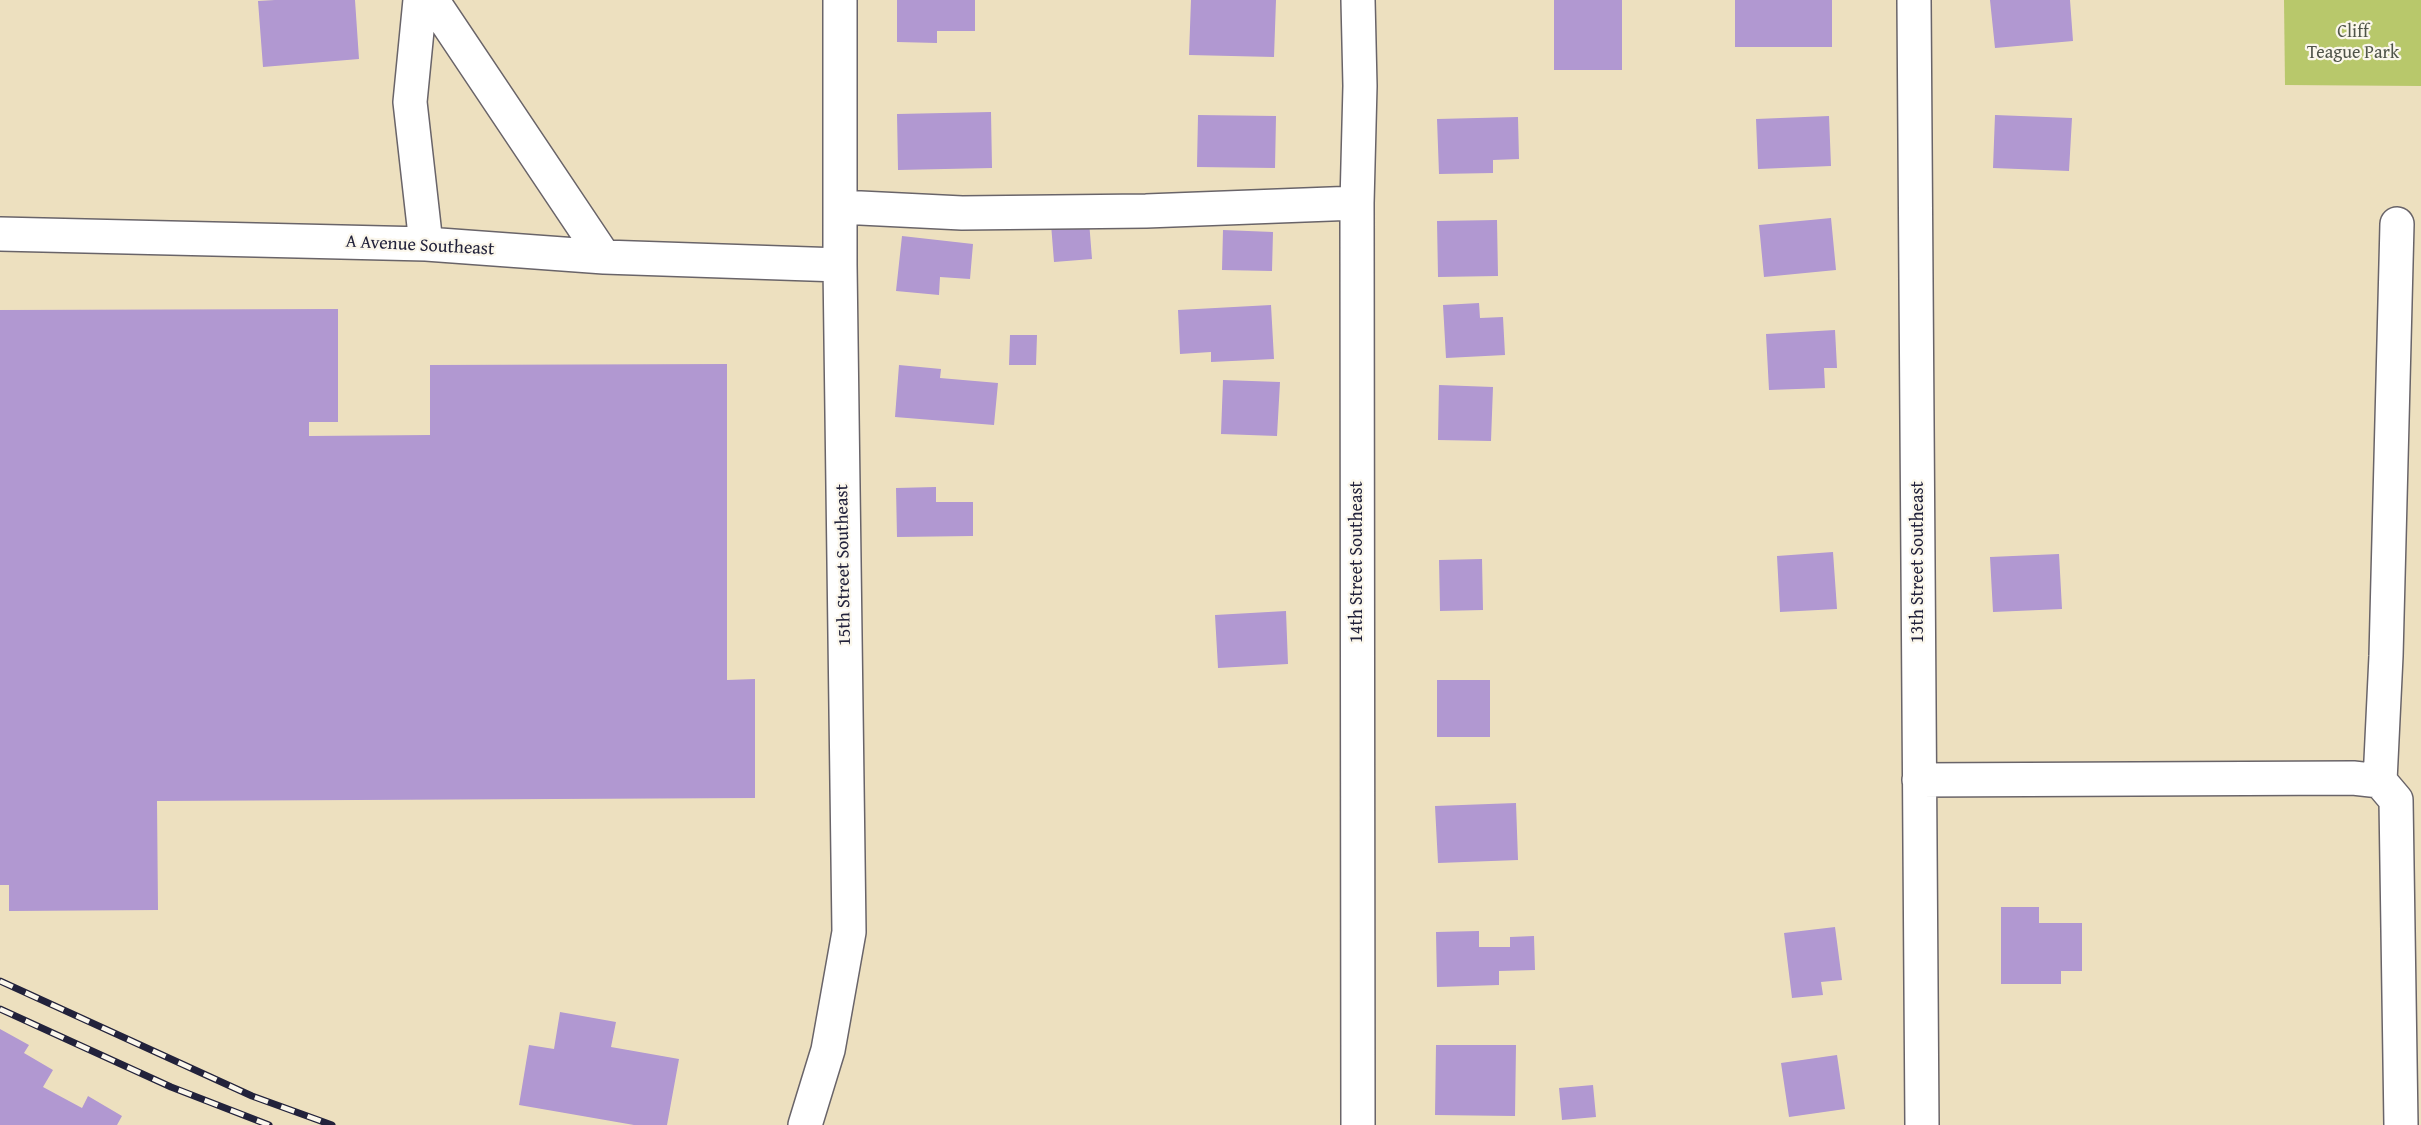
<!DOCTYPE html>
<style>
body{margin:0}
canvas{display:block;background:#ede0bf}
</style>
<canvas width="2421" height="1125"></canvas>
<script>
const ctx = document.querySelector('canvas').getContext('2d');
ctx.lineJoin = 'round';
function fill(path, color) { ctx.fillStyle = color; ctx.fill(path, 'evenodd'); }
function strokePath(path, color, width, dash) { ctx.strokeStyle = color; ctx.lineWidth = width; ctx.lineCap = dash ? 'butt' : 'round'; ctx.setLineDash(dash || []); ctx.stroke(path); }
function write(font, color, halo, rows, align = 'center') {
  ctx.font = font + ' "Gentium Book Plus",serif'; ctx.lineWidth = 4.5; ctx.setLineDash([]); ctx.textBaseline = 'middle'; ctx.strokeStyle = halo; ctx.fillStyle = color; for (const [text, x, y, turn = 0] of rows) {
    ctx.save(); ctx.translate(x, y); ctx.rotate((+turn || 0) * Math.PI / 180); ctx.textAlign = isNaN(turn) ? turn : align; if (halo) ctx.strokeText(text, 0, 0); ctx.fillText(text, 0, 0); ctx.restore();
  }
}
const green = new Path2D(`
 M2284,0H2421V86L2285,85Z`);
const building = new Path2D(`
 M275,0H355L359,59L263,67L258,1Z
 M897,0H975V31H937V43L897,42Z
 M1191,0H1276L1274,57L1189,55Z
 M1554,0H1622V70H1554Z
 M1735,0H1832V47H1735Z
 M1990,0H2070L2073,41L1995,48Z
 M991,112L992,168L898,170L897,114Z
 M1198,115L1276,116L1275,168L1197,167Z
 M1995,115L2072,118L2069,171L1993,168Z
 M1829,116L1831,166L1758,169L1756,119Z
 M1518,117L1519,159L1493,160V173L1439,174L1437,119Z
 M1831,218L1836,270L1764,277L1759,225Z
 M1497,220L1498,276L1438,277L1437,221Z
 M1089,221L1092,259L1054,262L1051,224Z
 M1223,230L1273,232L1272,271L1222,270Z
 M902,236L973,244L970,279L940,277L939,295L896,291Z
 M1479,303L1480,318L1503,317L1505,355L1446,358L1443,305Z
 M1271,305L1274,359L1211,362V352L1180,354L1178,310Z
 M338,309V422H309V436L430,435V365L727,364V680L755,679V798L157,801L158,910L9,911V885H0V310Z
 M1835,330L1837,368H1824L1825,388L1769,390L1766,334Z
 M1010,335H1037L1036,365H1009Z
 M899,365L941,369L940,378L998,383L994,425L895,417Z
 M1223,380L1280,382L1277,436L1221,434Z
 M1439,385L1493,387L1491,441L1438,440Z
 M936,487V502H973V536L897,537L896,488Z
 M1833,552L1837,609L1780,612L1777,556Z
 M2059,554L2062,609L1993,612L1990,557Z
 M1482,559L1483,610L1440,611L1439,560Z
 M1286,611L1288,664L1218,668L1215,615Z
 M1437,680H1490V737H1437Z
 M1516,803L1518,860L1438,863L1435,806Z
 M2001,907H2039V923H2082V971H2061V984H2001Z
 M1835,927L1842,980L1821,982L1823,995L1792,998L1784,933Z
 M1479,931V947H1510V937L1534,936L1535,970L1499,971V985L1437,987L1436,932Z
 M560,1012L616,1022L611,1047L679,1059L667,1125H634L519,1105L529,1045L554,1049Z
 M0,1029L29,1045L24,1053L53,1070L43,1087L82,1108L88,1096L122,1116L117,1125H0Z
 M1436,1045H1516L1515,1116L1435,1115Z
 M1837,1055L1845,1109L1789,1117L1781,1063Z
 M1593,1085L1596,1117L1562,1120L1559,1088Z`);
const minor = new Path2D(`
 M420,0L410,102L426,244
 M432,0L604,257
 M1914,0L1922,1125
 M840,207L962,213L1146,211L1357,203
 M0,234L426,244L604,257L840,265
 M1919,780L2353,778L2380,781L2396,800L2401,1125
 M2380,781L2386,656L2397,224
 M805,1125L828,1050L849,932L840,265V0
 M1358,1125L1357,203L1360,86L1358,0`);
const rail = new Path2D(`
 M0,981L252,1096L332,1125
 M0,1009L171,1087L269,1125`);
const parkNames = [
 ["Cliff",2353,32],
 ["Teague Park",2353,53]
];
const streetNames = [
 ["A Avenue Southeast",420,246,3],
 ["14th Street Southeast",1357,562,-90],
 ["13th Street Southeast",1918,562,-90],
 ["15th Street Southeast",844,565,-91]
];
fill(green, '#b8c86b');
fill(building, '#b198d1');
strokePath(minor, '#696469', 36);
strokePath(minor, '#fff', 33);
strokePath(rail, '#22223b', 7);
strokePath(rail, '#fbf7ec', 4.5, [14]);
write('18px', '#4f5449', '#fbf7ec', parkNames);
write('18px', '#22223b', '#fbf7ec', streetNames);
</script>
